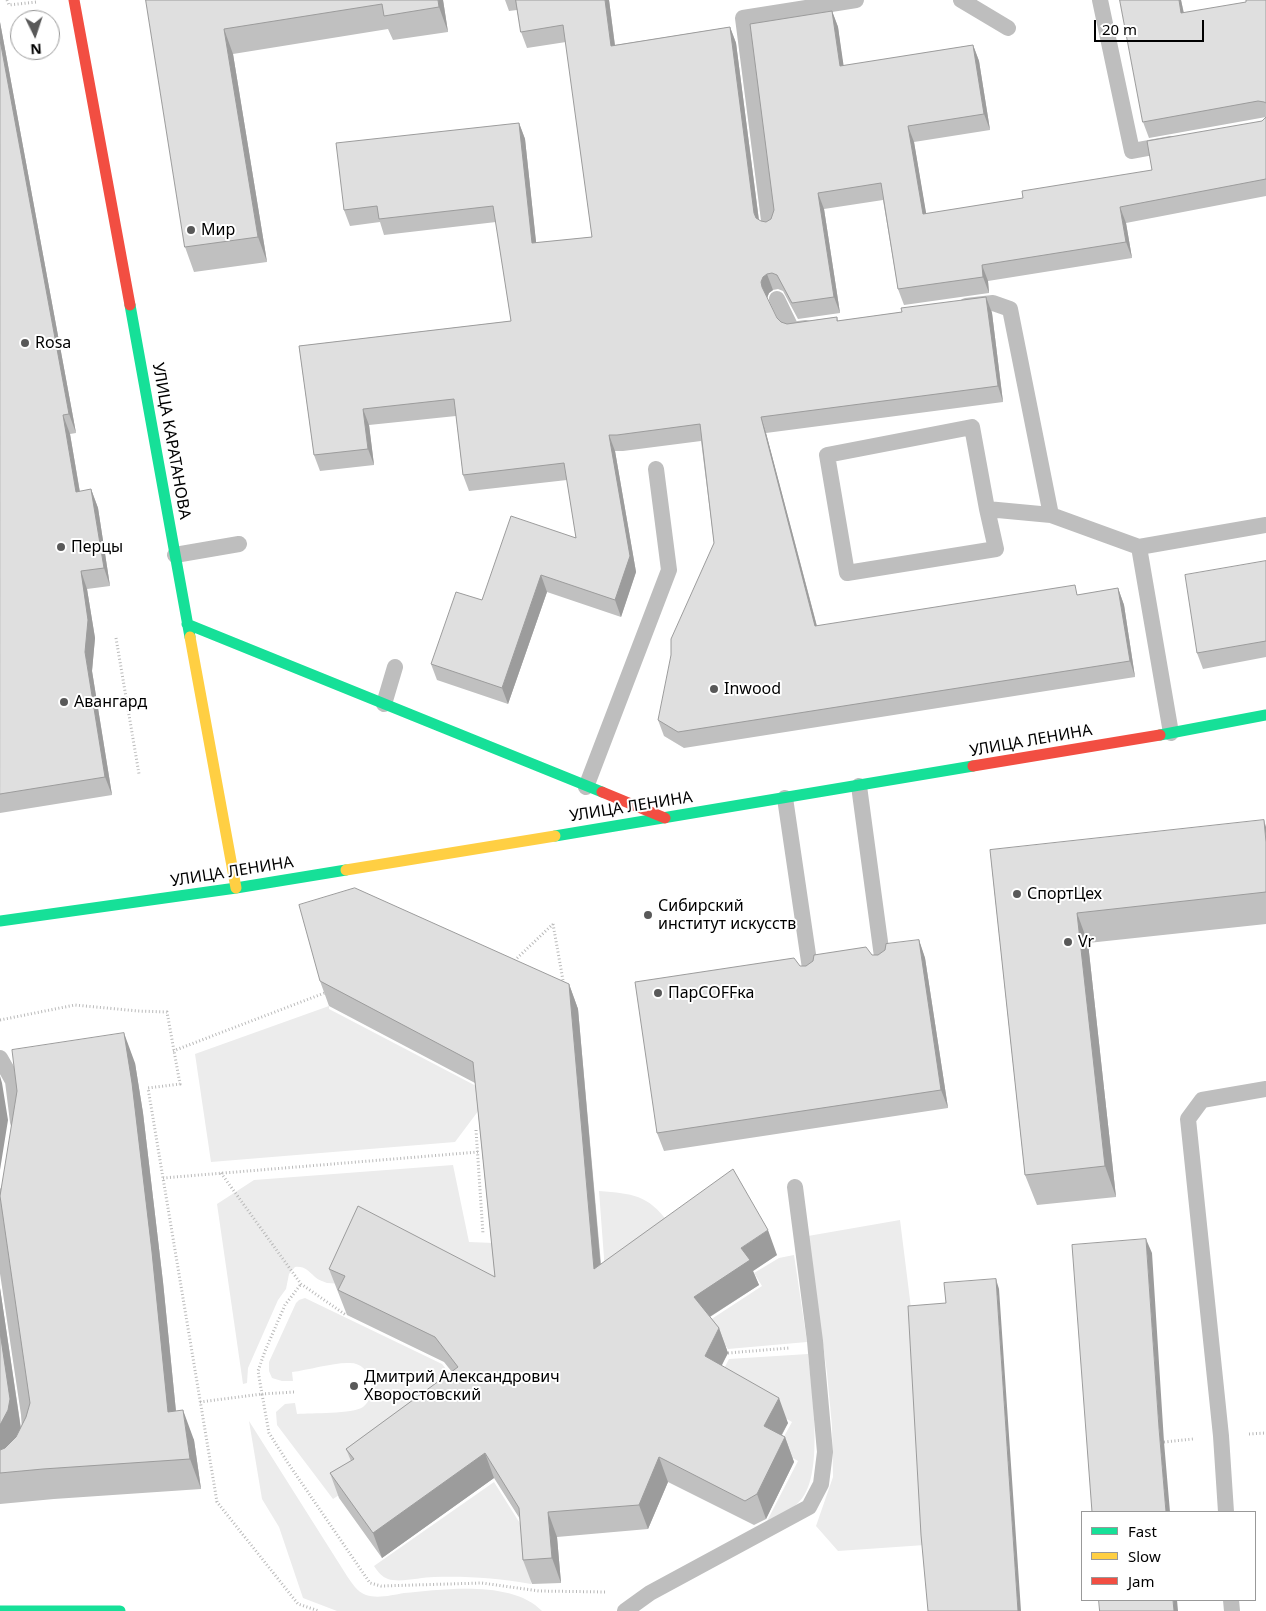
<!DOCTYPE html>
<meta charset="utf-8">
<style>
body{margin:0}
#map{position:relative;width:1266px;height:1611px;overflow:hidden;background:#fff;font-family:"Noto Sans",sans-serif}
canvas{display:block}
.legend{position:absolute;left:1081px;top:1511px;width:175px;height:90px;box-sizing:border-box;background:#fff;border:1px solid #999;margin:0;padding:6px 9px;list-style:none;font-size:15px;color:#000}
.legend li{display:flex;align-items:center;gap:10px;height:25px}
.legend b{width:25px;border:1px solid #999}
.north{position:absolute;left:10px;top:10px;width:50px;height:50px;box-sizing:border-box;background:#fff;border:1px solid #999;border-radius:50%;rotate:176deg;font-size:14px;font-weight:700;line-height:20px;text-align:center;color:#000}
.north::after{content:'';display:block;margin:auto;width:18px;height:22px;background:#595959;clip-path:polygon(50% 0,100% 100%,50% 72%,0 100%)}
.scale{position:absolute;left:1094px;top:20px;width:110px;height:22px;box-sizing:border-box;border:2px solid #000;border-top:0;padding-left:6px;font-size:15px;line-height:18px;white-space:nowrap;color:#000;-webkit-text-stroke:4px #fff;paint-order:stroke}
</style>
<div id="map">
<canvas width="1266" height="1611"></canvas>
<ul class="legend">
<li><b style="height:6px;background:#16e098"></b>Fast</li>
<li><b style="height:6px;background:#ffcf43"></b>Slow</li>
<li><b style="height:6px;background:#f24e42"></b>Jam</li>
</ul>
<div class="north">N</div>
<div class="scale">20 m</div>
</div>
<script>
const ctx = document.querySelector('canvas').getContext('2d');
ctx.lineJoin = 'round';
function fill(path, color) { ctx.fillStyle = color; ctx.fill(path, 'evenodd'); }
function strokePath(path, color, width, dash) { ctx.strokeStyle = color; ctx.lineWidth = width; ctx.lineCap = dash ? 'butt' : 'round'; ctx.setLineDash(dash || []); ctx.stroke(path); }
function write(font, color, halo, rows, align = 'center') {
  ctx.font = font + ' "Noto Sans",sans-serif'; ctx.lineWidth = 4; ctx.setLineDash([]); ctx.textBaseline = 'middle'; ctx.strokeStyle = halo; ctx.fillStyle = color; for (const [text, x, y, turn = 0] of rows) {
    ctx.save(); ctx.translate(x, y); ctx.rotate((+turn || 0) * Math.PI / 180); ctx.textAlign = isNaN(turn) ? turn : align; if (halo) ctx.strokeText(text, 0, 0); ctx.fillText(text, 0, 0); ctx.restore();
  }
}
const green = new Path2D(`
 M329,1006V1009L480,1088L482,1106L455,1142L211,1162L195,1054Z
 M453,1165L469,1242L494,1243L500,1293L327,1283C323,1281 318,1280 315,1277C308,1271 305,1266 295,1267L289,1274L286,1289L278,1300L248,1368L247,1383L243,1384L217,1204L254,1180Z
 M599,1191C633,1194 647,1194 669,1223L606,1285Z
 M900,1220L912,1316L925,1545L838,1551L816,1526L833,1477L832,1426L827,1373L808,1236Z
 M794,1255L807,1342L728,1349L707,1322L762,1286L754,1273L779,1258Z
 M305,1298L442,1364L464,1391L359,1482L333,1499L277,1425L276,1412L285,1404L295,1403L297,1414C311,1413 353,1414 363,1407C379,1395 372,1363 350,1363C335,1362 308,1370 292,1372L293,1381H282L272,1378L269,1371V1362L296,1303L299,1300Z
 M808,1354C811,1388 826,1479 798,1503C789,1512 777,1517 766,1523L798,1461L777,1449L792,1422L718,1380L729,1359Z
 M249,1421L347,1576C352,1583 357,1592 366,1595C377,1599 393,1595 404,1593C444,1589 513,1580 542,1611H337L303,1598L279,1527L262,1499Z
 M494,1482L526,1533L531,1584C498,1578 467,1576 434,1577C422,1577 400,1583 388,1579C382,1577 378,1572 374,1566Z`);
const path = new Path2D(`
 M7,0L9,5L37,2
 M116,638L139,774
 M553,924L564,986
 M512,963L553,924
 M0,1020L75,1005L138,1011L167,1012L180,1084L148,1088L217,1502L298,1604L319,1611
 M173,1051L327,992
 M476,1130L483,1234
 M221,1173L301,1284L346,1315
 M163,1178L478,1152
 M728,1353L789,1348
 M294,1392L262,1394L258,1371L265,1351L285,1305L301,1284
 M200,1402L262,1394L269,1433L288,1463L370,1583L381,1586L482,1583L539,1591L606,1592
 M1249,1434L1266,1433
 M1164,1442L1193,1439`);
const lane = new Path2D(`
 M961,0L1008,28
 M1100,0L1132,151L1170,144
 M770,228L743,18L856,0
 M777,299L792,330L806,328
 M966,306L993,303L1010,309L1051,515
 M987,509L972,427L827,455L847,573L996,549L987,509L1051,515L1139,547L1171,733
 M1139,547L1266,525
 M175,555L239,544
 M384,704L395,667
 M859,786L883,964
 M586,787L669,570L656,469
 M785,798L811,975
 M0,1058L13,1081L18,1122
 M7,1193L1,1226L29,1414L30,1430
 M1226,1512L1221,1436L1188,1119L1202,1100L1266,1089
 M1231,1600L1232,1611
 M625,1611L650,1593L809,1507L821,1484L825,1452L815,1341L795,1187`);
const fast = new Path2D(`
 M130,305L190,637
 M187,624L602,792
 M1160,735L1266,715
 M555,836L973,766
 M0,921L236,888L346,870
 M0,1611H120`);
const slow = new Path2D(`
 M190,637L236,888
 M346,870L555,836`);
const jam = new Path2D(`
 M74,0L130,305
 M973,766L1160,735
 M602,792L665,818`);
const wall = new Path2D(`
 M146,0H443L448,32L393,40L388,29L233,54L267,262L194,272L185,247Z
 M505,0H609L615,45L730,27L736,43L759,220L761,221L766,222L771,219L774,210L832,11L838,27L843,66L973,45L979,61L990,130L914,142L926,214L1023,198L1152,170L1262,121L1266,117L1149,138L1143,122L1120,0H1181L1184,13L1266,0V196L1126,223L1132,258L988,281L989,293L904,305L898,289L883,200L824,209L840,313L798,319L783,291L778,289L773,290L769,293L767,298L777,318L781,322L787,324L837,317L838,321L902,312L986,297L992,313L1003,402L766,433L817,626L1079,595L1118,588L1124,605L1135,677L684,748L664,736L658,720L714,543L701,441L623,451H615L636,572L621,617L547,592L508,704L437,680L431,664L482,600L576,538L567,480L469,491L463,475L456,416L369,425L374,465L320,471L314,455L299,346L511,321L496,222L384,235L380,222L350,226L344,210L519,123L525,139L536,243L592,237L566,42L527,48L521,32L517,10L509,11Z
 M0,22L76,433L70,434L80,492L91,489L98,508L110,586L87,589L95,638L92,671L112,795L0,813Z
 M1266,561V657L1203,669L1197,653Z
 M1266,827V924L1088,943L1116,1197L1037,1205L1025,1175L990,850Z
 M919,940L925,958L948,1108L664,1151L657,1133L800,966H806L813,961L872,955H878Z
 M320,981L569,984L578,1009L601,1264L777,1255L753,1271L759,1285L710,1317L719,1328L728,1353L721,1365L788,1423L782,1435L785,1437L794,1462L766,1519L754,1525L668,1482L648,1529L557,1537L561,1583L532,1584L523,1560L520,1519L494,1478L382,1558L339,1498L330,1473L351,1461L346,1449L452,1372L444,1362L347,1315L329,1269L495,1277L475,1083L329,1006Z
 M135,1063L143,1113L163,1282L176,1411L194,1440L201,1489L54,1499L0,1504V1288L21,1428L26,1417Z`);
const shadedWall = new Path2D(`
 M438,0H443L448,32L439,7Z
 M605,0H609L617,62L611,46Z
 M1179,0H1181L1187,30L1181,13Z
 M832,11L838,27L846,82L840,66Z
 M0,22L76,433L69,414L0,40Z
 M730,27L736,43L760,229L754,213Z
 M224,29L233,54L267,262L258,237Z
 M973,45L979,61L990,130L984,114Z
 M519,123L525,139L538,260L532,243Z
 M908,126L914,142L929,230L923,214Z
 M818,193L824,209L840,313L834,297Z
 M1120,207L1126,223L1132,258L1126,242Z
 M982,265L988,281L989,293L983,277Z
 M767,274L773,290L769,293L767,298L762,287L761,282L763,277Z
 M986,297L992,313L1003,402L998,386Z
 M363,409L369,425L374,465L368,449Z
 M63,415L70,434L83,511L76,492Z
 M761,417L766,433L821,642L815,626Z
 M609,435L615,451L636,572L621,617L615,600Z
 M91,489L98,508L110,586L104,568Z
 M81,571L87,589L95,638L92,671L112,795L105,777L85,652Z
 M541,575L547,592L508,704L502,688Z
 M1118,588L1124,605L1135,677L1130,661Z
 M1264,820L1266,827V842Z
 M1077,913L1088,943L1116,1197L1105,1166Z
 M919,940L925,958L948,1108L941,1090Z
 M569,984L578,1009L603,1293L594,1269Z
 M124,1033L135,1063L143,1113L163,1282L179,1442L168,1412Z
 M0,1076L2,1083L8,1120L0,1170Z
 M768,1230L777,1255L753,1271L759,1285L703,1321L694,1297L741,1248Z
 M1146,1239L1152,1253L1164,1442L1170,1512H1166L1159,1428Z
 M996,1279L999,1289L1021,1611H1018Z
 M0,1288L21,1430L5,1461L0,1449Z
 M719,1328L728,1353L714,1381L705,1356Z
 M779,1398L788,1423L773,1450L764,1426Z
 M183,1410L194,1440L201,1489L190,1459Z
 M785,1437L794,1462L766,1519L757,1494Z
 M485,1453L494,1478L382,1558L373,1533Z
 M659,1457L668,1482L648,1529L639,1505Z
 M548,1512L557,1537L561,1583L552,1558Z
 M1173,1600H1177L1178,1611H1174Z`);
const building = new Path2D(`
 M146,0H438L439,7L384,16L382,4L224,29L258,237L185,247Z
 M516,0H605L611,46L730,27L754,213L756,218L761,221L766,222L771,219L774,210L750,24L832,11L840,66L973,45L984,114L908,126L923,214L1023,198L1022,191L1152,170L1147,141L1262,121L1266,117V179L1120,207L1126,242L982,265L983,277L898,289L881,183L818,193L834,297L792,303L777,275L772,273L767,274L763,277L761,282L762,287L777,318L781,322L787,324L837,317V321L902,312L901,308L986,297L998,386L761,417L815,626L1075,585L1077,595L1118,588L1130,661L678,732L658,720L671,655V639L714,543L700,424L617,435H609L630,556L615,600L541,575L502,688L431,664L456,592L482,600L511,516L576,538L564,463L463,475L454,399L363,409L368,449L314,455L299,346L511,321L493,206L379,219L377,206L344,210L336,143L519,123L532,243L592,237L563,25L521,32Z
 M1120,0H1179L1181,13L1246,2V0H1266V103L1264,102L1258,101L1143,122Z
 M0,40L69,414L63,415L76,492L91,489L104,568L81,571L88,620L85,652L105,777L0,794Z
 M1266,561V641L1197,653L1185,575Z
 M1264,820L1266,842V892L1077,913L1105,1166L1025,1175L990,850Z
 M355,888L569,984L594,1269L733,1169L768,1230L741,1248L750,1260L694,1297L719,1328L705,1356L779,1398L764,1426L785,1437L757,1494L745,1501L659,1457L639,1505L548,1512L552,1558L523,1560L519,1508L485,1453L373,1533L330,1473L354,1459L346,1449L458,1367L435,1337L338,1290L345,1276L329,1269L358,1206L495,1277L473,1062L320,981L299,905Z
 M919,940L941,1090L657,1133L635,982L794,958L800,966H806L813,961L814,955L866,947L872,955H878L885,950L886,944Z
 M124,1033L132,1083L152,1252L168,1412L183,1410L190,1459L43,1469L0,1473V1450L5,1448L16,1437L26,1417L30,1403L0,1196L17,1091L12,1050Z
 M1146,1239L1159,1428L1166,1512H1092L1072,1245Z
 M996,1279L1018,1611H928L921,1535L908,1306L946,1303L944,1283Z
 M0,1332L10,1399L8,1410L0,1425Z
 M1099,1600H1173L1174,1611H1100Z`);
const markers = [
 [191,230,5,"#595959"],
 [25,343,5,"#595959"],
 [61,547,5,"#595959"],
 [714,689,5,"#595959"],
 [64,702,5,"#595959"],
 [1017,894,5,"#595959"],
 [648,915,5,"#595959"],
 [1068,942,5,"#595959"],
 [658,993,5,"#595959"],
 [354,1386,5,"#595959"]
];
const poiNames = [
 ["Мир",201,230],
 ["Rosa",35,343],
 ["Перцы",71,547],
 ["Inwood",724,689],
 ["Авангард",74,702],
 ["СпортЦех",1027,894],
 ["Сибирский",658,906],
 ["институт искусств",658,924],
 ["Vr",1078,942],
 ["ПарCOFFка",668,993],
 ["Дмитрий Александрович",364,1377],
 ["Хворостовский",364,1395]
];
const streetNames = [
 ["УЛИЦА КАРАТАНОВА",171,441,80],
 ["УЛИЦА ЛЕНИНА",1031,741,-10],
 ["УЛИЦА ЛЕНИНА",631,807,-9],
 ["УЛИЦА ЛЕНИНА",232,872,-9]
];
fill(green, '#ececec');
strokePath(path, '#b9b9b9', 3, [1, 2.5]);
strokePath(lane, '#bebebe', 16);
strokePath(fast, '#16e098', 11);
strokePath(slow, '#ffcf43', 11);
strokePath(jam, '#f24e42', 11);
fill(wall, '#c0c0c0');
fill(shadedWall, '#9c9c9c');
fill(building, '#dfdfdf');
strokePath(building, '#9c9c9c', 1);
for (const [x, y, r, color] of markers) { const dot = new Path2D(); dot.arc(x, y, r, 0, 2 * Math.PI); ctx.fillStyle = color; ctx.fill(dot); strokePath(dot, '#fff', 2); }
write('16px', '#000', '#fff', poiNames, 'left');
write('16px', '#000', '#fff', streetNames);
</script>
